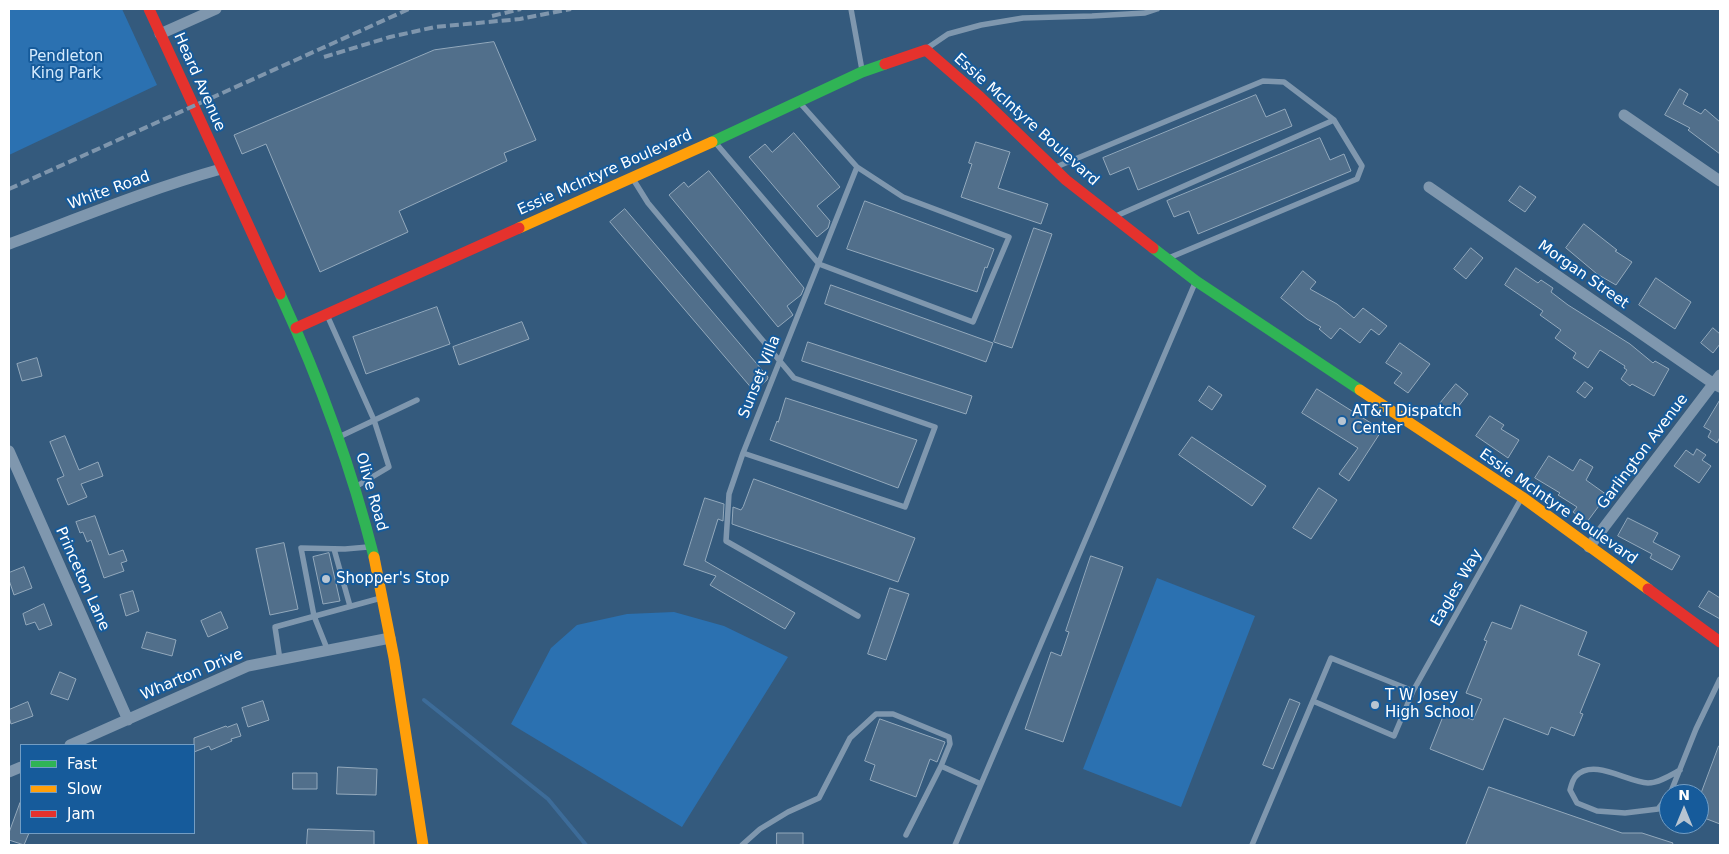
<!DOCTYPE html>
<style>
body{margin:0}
#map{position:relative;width:1729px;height:854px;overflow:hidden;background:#345a7d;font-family:"DejaVu Sans",sans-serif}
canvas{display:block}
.frame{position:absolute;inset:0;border:10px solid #fff;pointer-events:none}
.legend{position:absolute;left:20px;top:744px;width:175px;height:90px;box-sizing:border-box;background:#165b9b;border:1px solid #739dc3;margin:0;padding:6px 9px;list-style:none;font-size:15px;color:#fff}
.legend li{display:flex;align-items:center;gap:10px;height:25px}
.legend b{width:25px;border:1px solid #739dc3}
.north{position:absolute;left:1659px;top:784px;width:50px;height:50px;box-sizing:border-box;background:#165b9b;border:1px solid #739dc3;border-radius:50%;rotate:0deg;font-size:14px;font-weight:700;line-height:20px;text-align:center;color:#fff}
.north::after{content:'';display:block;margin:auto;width:18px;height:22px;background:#b8c5d2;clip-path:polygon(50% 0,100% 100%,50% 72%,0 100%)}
</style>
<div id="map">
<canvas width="1729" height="854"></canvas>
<div class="frame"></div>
<ul class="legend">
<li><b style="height:6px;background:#30b455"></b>Fast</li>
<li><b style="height:6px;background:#ff9f0a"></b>Slow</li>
<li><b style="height:6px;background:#e5322d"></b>Jam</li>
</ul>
<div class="north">N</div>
</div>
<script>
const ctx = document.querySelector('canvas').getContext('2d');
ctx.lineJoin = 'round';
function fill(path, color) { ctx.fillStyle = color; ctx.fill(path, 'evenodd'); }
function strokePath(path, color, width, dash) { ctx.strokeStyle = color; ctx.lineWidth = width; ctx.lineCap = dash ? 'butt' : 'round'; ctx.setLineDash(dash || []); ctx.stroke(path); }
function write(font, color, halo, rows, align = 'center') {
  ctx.font = font + ' "DejaVu Sans",sans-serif'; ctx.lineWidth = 4; ctx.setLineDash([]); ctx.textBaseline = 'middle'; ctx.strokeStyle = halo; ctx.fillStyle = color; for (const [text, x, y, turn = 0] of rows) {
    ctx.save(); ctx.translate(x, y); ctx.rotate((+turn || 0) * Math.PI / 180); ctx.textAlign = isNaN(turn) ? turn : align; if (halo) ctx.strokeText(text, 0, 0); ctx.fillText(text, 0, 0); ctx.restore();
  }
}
const green = new Path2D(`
 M9,9H122L157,85L9,155Z
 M1157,578L1255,616L1181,807L1083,769Z
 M674,612L724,626L788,657L682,827L511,724L551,648L577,625L627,614Z`);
const stream = new Path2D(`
 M424,700L548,799L586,845`);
const building = new Path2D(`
 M494,42L536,140L504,153L507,161L399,211L408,232L320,272L266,144L242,154L234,135L434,50Z
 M1680,89L1688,94L1683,104L1701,114L1705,109L1720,122V154L1688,130L1690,128L1665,115Z
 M1256,95L1266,117L1285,109L1292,126L1138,190L1129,167L1110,175L1103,158Z
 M794,133L840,187L817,206L830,221L828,228L817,237L749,157L765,144L772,152Z
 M1320,138L1330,160L1344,154L1351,171L1198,234L1189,211L1174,217L1167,201Z
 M976,142L1010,152L998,188L1048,204L1041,224L961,197L972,164L969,163Z
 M709,171L804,288L801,295L787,306L793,315L778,327L669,195L684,182L688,187Z
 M1520,186L1536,197L1525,212L1509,201Z
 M865,201L994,249L987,268L985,267L977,292L847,249Z
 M625,209L768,377L767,380L754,391L610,222Z
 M1584,224L1617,250L1615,251L1632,262L1616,285L1597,274L1566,248Z
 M1034,228L1052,234L1012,348L994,342Z
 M1471,248L1483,258L1466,279L1454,269Z
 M1516,268L1538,283L1541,280L1553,288L1551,292L1568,305L1630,344L1653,363L1655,361L1669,369L1654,396L1632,384L1630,386L1621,379L1627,370L1624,368L1625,366L1600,350L1588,368L1573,358L1576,353L1555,338L1561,330L1540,315L1543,311L1505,285Z
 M1303,271L1316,282L1310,289L1337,304L1354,318L1363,308L1387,326L1379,335L1371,329L1360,343L1340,328L1331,339L1319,329L1321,327L1307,319L1281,298Z
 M1656,278L1691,302L1675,329L1639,305Z
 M831,285L993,343L986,362L825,304Z
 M437,307L450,344L366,374L353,337Z
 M522,322L529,339L459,365L453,347Z
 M1713,328L1720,334V344L1713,353L1701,343Z
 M808,342L972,396L966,414L802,361Z
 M1400,343L1430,364L1408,393L1394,383L1402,373L1386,363Z
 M37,358L42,376L22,381L17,364Z
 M1585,382L1593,388L1585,398L1577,392Z
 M1456,384L1468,394L1451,416L1438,406Z
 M1209,386L1222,395L1212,410L1199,401Z
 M1317,389L1382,430L1349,481L1339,474L1358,448L1302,413Z
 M786,398L917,440L898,488L770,440L777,421L778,422Z
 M1720,400V437L1717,443L1708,437L1711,431L1704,427Z
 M1490,416L1504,425L1501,429L1519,440L1508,458L1476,436Z
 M65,436L79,470L98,462L103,476L81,484L87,497L68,505L57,479L64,476L50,442Z
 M1192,437L1266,486L1252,506L1179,455Z
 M1697,449L1706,455L1702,460L1711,466L1699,483L1674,466L1686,450L1693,455Z
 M1549,456L1573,471L1580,459L1593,467L1586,480L1607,495L1587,522L1573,512L1577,507L1558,495L1560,493L1535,478Z
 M754,479L915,538L898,582L732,524L733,507L741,510L743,507Z
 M1319,488L1337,500L1311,539L1293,528Z
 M705,498L724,504L723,521L718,519L705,561L795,613L785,629L710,585L716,576L684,565Z
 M95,516L109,555L123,550L127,561L121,563L124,571L104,578L91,540L87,542L83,532L80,533L76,522Z
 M1628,518L1658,533L1653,542L1680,556L1672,570L1650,558L1652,554L1618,536Z
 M284,543L298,609L270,615L256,549Z
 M329,553L340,601L323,604L313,557Z
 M1091,556L1123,567L1063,742L1025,729L1051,652L1061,656L1069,632L1066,631Z
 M24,567L32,588L14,595L9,580V573Z
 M890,588L909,594L886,660L868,654Z
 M133,591L139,611L126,616L120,595Z
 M1709,591L1720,598V619L1699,607Z
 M44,604L52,625L39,630L35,622L26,625L23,614Z
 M1521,605L1587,632L1578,655L1600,664L1580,713L1583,714L1574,736L1551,727L1548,735L1504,718L1483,770L1430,749L1446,709L1473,720L1482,699L1466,693L1487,641L1484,640L1492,622L1511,629Z
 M221,612L228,628L208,637L201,621Z
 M147,632L176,640L172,656L142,648Z
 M60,672L76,679L68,700L51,694Z
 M1290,699L1300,703L1273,769L1263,765Z
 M263,701L269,720L248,727L242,708Z
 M28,702L33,716L11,724L9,717V710Z
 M880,719L945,742L937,762L930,759L916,797L870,780L875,765L865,761Z
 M237,724L241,736L231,739L232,741L211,750L209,746L194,752V738L226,726L227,727Z
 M1719,746H1720V824L1699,816V799Z
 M338,767L377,769L376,795L337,794Z
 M293,773H317V789H293Z
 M1489,787L1622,833H1642L1673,843L1672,845H1466Z
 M20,803L21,833H29L24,845L9,840V833Z
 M308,829L374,831V845H307Z
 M777,833H803V845H777Z`);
const lane = new Path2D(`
 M851,9L862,70
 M926,49L948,34L981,25L1023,18L1092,16L1145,13L1157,9
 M800,103L857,167L743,453L729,494L726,541L858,616
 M714,141L819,264L973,322L1009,237L903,197L857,167
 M1056,167L1263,81L1284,82L1334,120L1362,166L1357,179L1171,257
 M633,179L648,203L794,378L935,427L905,507L743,453
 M1116,216L1334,120
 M327,315L374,420L389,467L357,486
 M341,436L417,400
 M334,549L350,606
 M328,651L314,616L301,548L345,549L368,547
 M280,660L275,627L381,598
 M1313,701L1394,736L1413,691L1521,499
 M1670,794L1696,729L1720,679
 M1669,795L1658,809L1625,813L1597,811L1577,803L1570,790C1571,786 1573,779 1576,776C1594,758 1627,782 1648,783C1659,783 1671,775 1680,770
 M906,835L941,766
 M742,845L760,829L788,812L819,798L850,738L876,714H893L949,737L950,744L941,766L981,784
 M955,845L1195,283
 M1252,845L1331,658L1413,691`);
const street = new Path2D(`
 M160,34L216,9
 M1624,115L1720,181
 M1429,187L1714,384L1720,387
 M9,244C79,218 149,189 221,169
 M9,451L128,720
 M1589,547L1720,375
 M70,745L248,666L390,638
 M9,772L21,767`);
const fast = new Path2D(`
 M712,142L862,72L885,64
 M1153,248L1196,281L1360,390
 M280,294C319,379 351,466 374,557`);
const slow = new Path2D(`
 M519,228L712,142
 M1360,390L1522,497L1648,589
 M374,557L394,658L423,845`);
const jam = new Path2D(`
 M149,9L280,294
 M885,64L926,50L980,97L1066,180L1153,248
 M296,328L519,228
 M1648,589L1720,642`);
const rail = new Path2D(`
 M492,16L521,9
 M324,57L390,37L435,27L520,19L571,9
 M9,189L409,9`);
const markers = [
 [1342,421,5,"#b8c5d2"],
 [326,579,5,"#b8c5d2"],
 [1375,705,5,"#b8c5d2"]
];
const parkNames = [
 ["Pendleton",66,57],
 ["King Park",66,74]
];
const streetNames = [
 ["Heard Avenue",199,82,66],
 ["Essie McIntyre Boulevard",1026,120,42],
 ["Essie McIntyre Boulevard",605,173,-24],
 ["White Road",109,191,-20],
 ["Morgan Street",1583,275,35],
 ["Sunset Villa",760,377,-68],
 ["Garlington Avenue",1643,452,-53],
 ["Olive Road",371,492,74],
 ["Essie McIntyre Boulevard",1558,507,35],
 ["Princeton Lane",82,579,66],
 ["Eagles Way",1457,588,-60],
 ["Wharton Drive",192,675,-23]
];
const poiNames = [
 ["AT&T Dispatch",1352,412],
 ["Center",1352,429],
 ["Shopper's Stop",336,579],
 ["T W Josey",1385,696],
 ["High School",1385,713]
];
fill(green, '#2b71b1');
strokePath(stream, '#3d6c99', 4);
fill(building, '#516f8b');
strokePath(building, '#93a9bc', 1);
strokePath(lane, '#7f97ae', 5.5);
strokePath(street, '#7f97ae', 11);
strokePath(fast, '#30b455', 11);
strokePath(slow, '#ff9f0a', 11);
strokePath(jam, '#e5322d', 11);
strokePath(rail, '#7f96ad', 4, [9, 4]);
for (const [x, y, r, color] of markers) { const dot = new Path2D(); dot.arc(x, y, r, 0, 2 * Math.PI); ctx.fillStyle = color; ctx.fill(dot); strokePath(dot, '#165b9b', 2); }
write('15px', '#d4eafd', '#165b9b', parkNames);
write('15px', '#fff', '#165b9b', streetNames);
write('15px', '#fff', '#165b9b', poiNames, 'left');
</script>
